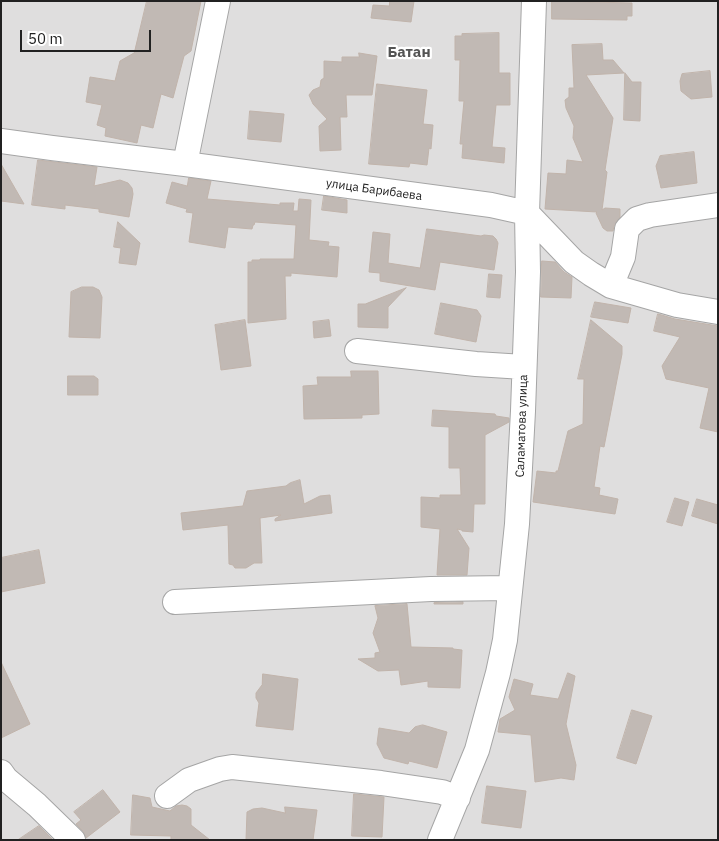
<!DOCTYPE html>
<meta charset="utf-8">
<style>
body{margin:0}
#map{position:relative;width:719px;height:841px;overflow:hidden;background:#f0ede8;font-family:"IBM Plex Sans",sans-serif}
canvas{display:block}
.frame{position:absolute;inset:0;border:2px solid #212121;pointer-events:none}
.scale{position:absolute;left:20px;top:30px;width:131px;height:22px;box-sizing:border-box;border:2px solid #212121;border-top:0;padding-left:6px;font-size:15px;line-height:18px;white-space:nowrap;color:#212121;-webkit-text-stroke:4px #fff;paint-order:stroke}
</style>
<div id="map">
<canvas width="719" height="841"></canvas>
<div class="frame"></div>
<div class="scale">50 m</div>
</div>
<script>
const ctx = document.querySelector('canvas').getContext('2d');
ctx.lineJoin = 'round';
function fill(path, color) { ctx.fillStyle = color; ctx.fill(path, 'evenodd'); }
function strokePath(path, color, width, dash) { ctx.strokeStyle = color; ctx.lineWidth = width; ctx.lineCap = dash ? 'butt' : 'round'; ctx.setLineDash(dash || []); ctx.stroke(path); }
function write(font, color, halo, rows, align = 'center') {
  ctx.font = font + ' "IBM Plex Sans",sans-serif'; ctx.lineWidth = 4.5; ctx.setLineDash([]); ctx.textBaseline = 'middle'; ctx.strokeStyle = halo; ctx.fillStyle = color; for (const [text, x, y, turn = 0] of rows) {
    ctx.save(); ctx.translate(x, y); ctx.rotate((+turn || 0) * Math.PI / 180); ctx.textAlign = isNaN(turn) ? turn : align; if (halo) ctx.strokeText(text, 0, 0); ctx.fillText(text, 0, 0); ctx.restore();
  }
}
const residential = new Path2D(`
 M1,1H718V840H1Z`);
const building = new Path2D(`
 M147,1H201L191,51L184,56L173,98L161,94L153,128L141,125L137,143L105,136L106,128L97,125L102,105L86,102L90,77L115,81L120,61L134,53Z
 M390,1H414L411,22L371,18L373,5L389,6Z
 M552,1L632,3V16H627V20L552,19Z
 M499,33V73H510V105H496L492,147L505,148L504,163L462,158L463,144H460L464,101H459L460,60H455V36H462V34Z
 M602,44L603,60H613L624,73L586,75L613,118L605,170L607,172L602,210L605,208L620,209V217L614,226L613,231H607L603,228L596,213L597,212L545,209L548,173L566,174L567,160L583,162L573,138L574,126L566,108L565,100L569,97V88H574L572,45Z
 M359,53L377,56L372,95H346L347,117H340L341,150L320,151L319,126L327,119L313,104L309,95L313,90L320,87L321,80L324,78V61L342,62V57H359Z
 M710,71L712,97L691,99L681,91L680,81L682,74Z
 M625,73L632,82H641L640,121L624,120Z
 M377,84L427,90L423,124L433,125L431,149L429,148L427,165L410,163L409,167L369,164Z
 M250,111L284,114L281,142L248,139Z
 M694,152L697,183L661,188L656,166L660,156Z
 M38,160L97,167L94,186L120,180L128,183L132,188L133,194L129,217L99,212V209L65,205V209L32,205Z
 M1,164L24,204L1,201Z
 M189,178L211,181L207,199L280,205V203H294L293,211H298L299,199L311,200L309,240L329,242L328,246L339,247L337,277L291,273V276H285L286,319L248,323V262H252V260H260V259H294L296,225L255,222L254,225H253L252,229L228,227L225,248L189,242L193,213L186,212L187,209L166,203L172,182L187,186Z
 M324,196L347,200V213L322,210Z
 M118,222L140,243L136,265L119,263L121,248L114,247Z
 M427,229L481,236L484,235L493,236L496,239L498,243L494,270L440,262L435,290L380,281V273L369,272L373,232L390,234L388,263L420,268Z
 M542,261L555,262L564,272L572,277L571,298L541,297Z
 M489,274L502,275L500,298L487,297Z
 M82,287H93L99,290L102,297L100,338L69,337L71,292Z
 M406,288L388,307V328L358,327V304H365Z
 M595,302L631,308L628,323L591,317Z
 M441,303L477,310L481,316L476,342L435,334Z
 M658,314L675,319L718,326V432L700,428L709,388L666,379L662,366L680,337L654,331Z
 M245,320L251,366L221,370L215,325Z
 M329,320L331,336L314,338L313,322Z
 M591,320L622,346V354L604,447L600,446L594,487L600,488L599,495L618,499L615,514L533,502L537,471L556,473V471H558L568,431L583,424L584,379H578Z
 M351,371H378L379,414L362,415V418L304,419L303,386L318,385L317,377H351Z
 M68,376H94L98,379V395H68Z
 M433,410L495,414L496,416L509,418V422L485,435V504H474L473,532L462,531V530L457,529L469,548L467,575H437L440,529L421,527V497L440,498V495H461L460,468H449V427L432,426Z
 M300,480L304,504L320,496L330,495L332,513L275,521V519L281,515L260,518L262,563H254L246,568H235L233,565L229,564L228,525L183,530L181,513L243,506L247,491L286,486L290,483Z
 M675,498L689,502L682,526L667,522Z
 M697,499L718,505V524L692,516Z
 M39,550L45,583L1,592V558Z
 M463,602V604H434V603Z
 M407,604L411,647L453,648V649L462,650L460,688L428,687V681L401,685L399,670L378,671L358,659L375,658V653L380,652L373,633L378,618L375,606Z
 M1,662L30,724L1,738Z
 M568,673L575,676L566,724L576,765L574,780L561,778L535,782L531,735L498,732L500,719L515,710L509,697L514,679L533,684L530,695L558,699Z
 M263,674L298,679L293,730L256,726L259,703L256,698V693L262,685Z
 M632,710L652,716L636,764L617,758Z
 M423,725L447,732L437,768L409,761L408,764L384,758L377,744L379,728L409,733L415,727Z
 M487,786L526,791L521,828L482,823Z
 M103,790L120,812L86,838L83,831L76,824L81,820L74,812Z
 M354,794L384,797L382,837L352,836Z
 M133,795L150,798L152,807L170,811L176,806L182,805L187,806L191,809V825L210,840H171V836L131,835Z
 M285,807L317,810L313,840H246L247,812L253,809L262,808L285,813Z
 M39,826L53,840H18Z`);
const minor = new Path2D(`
 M1,141L52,148L185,164L491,205L527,213L574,262L591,274L611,286L677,305L718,312
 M185,164L218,1
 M611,286L623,257L627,229L637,219L650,215L718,205
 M357,351L476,364L524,367
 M175,602L431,589L510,588
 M1,772L6,779L37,805L73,840
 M167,796L189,780L220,769L232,767L381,783L442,792L458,798
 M440,840L477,750L498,673L505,640L517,524L523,411L528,272L527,213L534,1`);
const streetNames = [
 ["улица Барибаева",374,190,8],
 ["Саламатова улица",522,426,-88]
];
const quarterNames = [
 ["Батан",409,53]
];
fill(residential, '#dfdede');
fill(building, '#c1b9b4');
strokePath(building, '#c1b4ab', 1);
strokePath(minor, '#a5a5a5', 26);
strokePath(minor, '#fff', 24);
write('12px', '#212121', '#fff', streetNames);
write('bold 15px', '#545454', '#fff', quarterNames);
</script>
